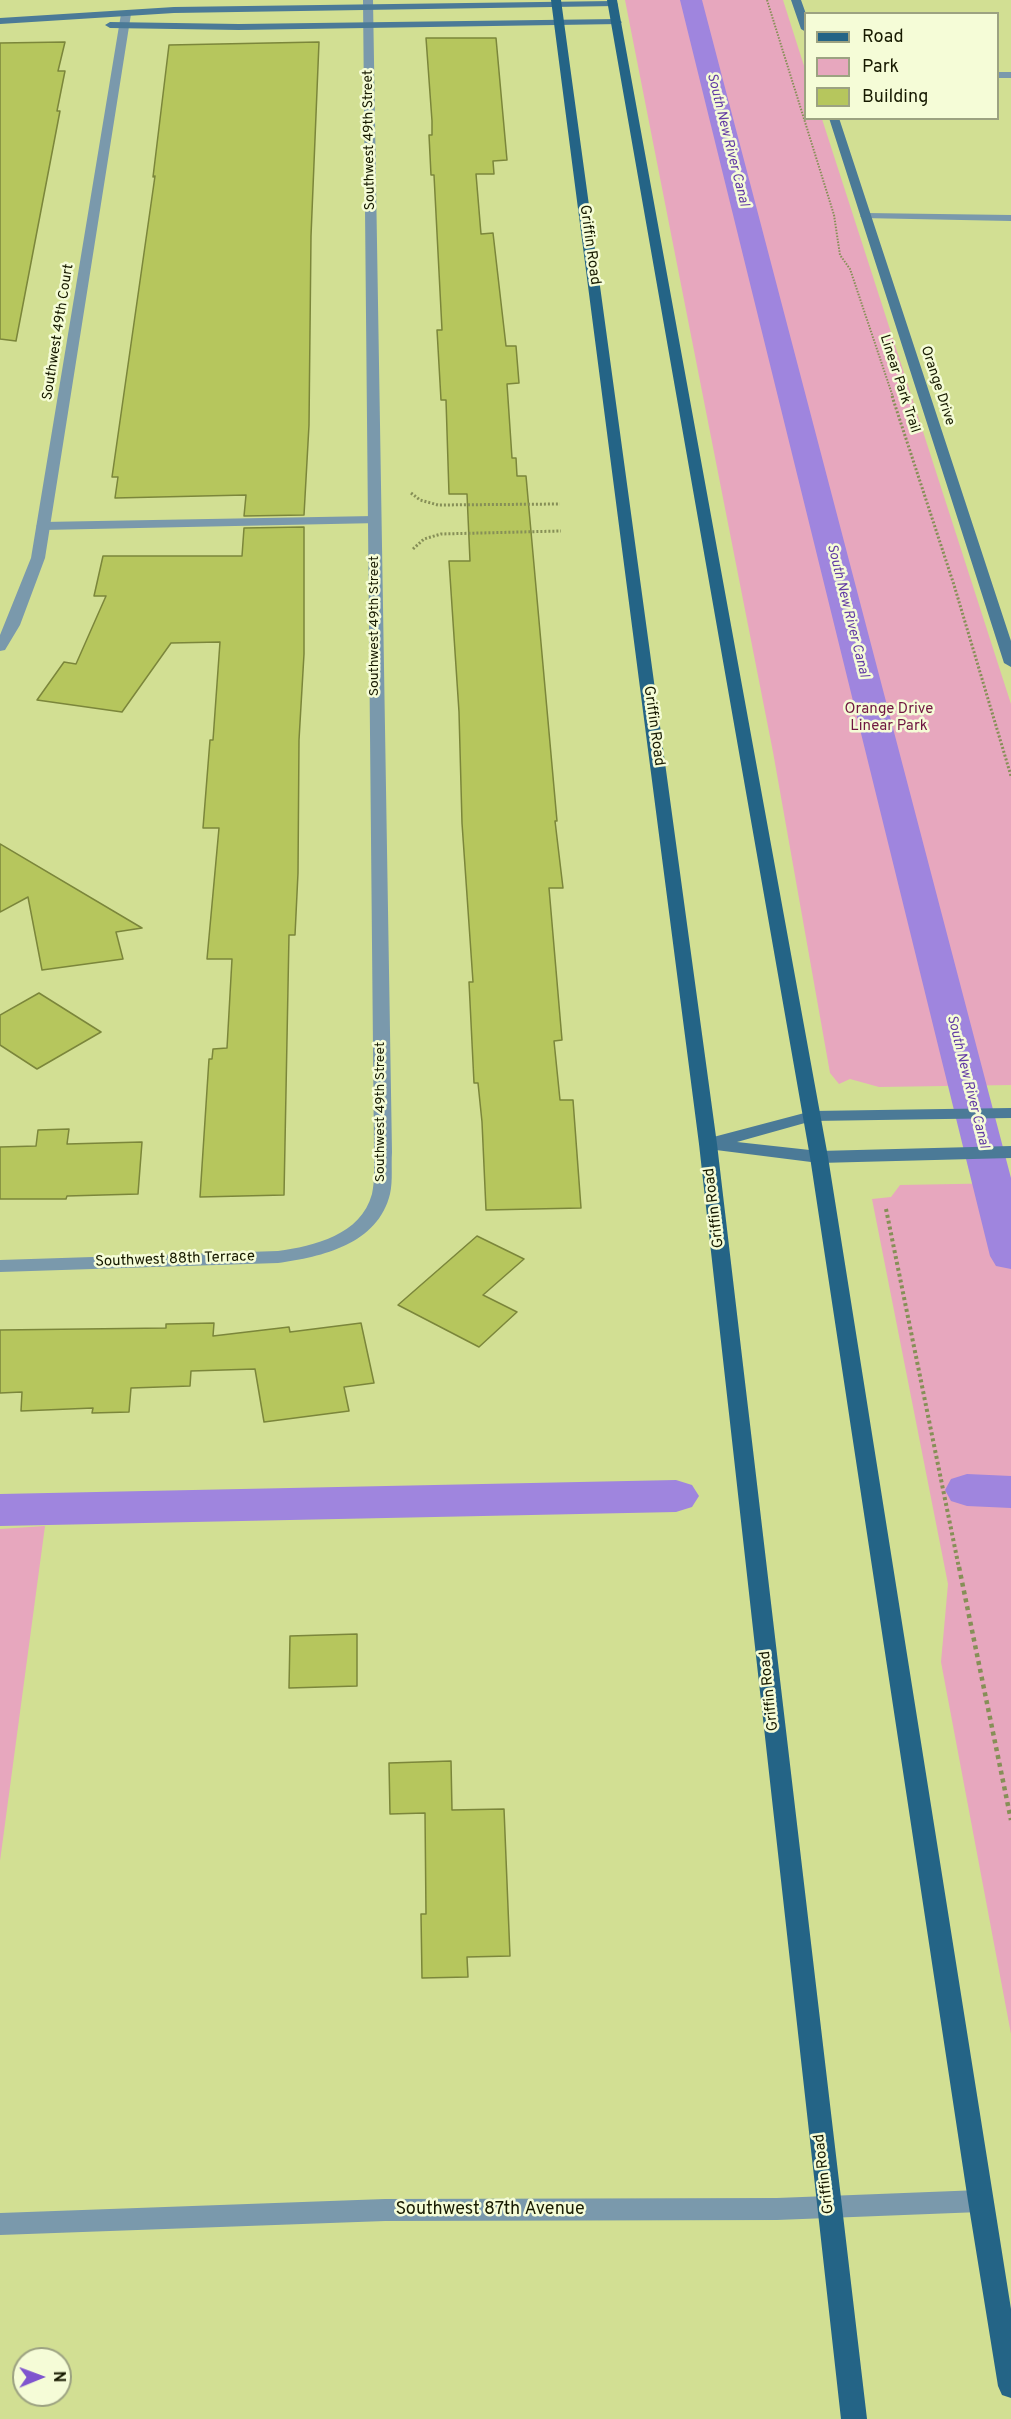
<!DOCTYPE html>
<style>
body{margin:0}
#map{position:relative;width:1011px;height:2419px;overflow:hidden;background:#d2df93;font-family:Overpass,sans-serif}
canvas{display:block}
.legend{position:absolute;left:804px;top:12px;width:195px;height:108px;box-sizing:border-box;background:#f5fcd7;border:2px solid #9ca281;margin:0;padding:8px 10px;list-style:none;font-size:18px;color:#171a00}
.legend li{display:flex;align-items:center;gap:12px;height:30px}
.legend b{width:30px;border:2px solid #9ca281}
.north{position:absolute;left:12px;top:2347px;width:60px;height:60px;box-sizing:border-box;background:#f5fcd7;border:2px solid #9ca281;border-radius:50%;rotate:89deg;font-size:16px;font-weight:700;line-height:24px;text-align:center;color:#171a00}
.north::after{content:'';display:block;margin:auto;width:21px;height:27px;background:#7f55ce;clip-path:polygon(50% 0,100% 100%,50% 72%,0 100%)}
</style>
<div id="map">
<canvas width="1011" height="2419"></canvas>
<ul class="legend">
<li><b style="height:8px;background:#246486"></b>Road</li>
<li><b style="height:16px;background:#e7a7be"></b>Park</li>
<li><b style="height:16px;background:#b6c65d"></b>Building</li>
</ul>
<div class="north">N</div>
</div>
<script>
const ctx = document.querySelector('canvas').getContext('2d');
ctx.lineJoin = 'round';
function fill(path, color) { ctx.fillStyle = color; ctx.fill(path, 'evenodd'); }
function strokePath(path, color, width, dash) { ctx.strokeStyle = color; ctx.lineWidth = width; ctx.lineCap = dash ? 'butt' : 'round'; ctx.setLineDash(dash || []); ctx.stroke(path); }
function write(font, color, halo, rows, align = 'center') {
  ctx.font = font + ' Overpass,sans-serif'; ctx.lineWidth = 5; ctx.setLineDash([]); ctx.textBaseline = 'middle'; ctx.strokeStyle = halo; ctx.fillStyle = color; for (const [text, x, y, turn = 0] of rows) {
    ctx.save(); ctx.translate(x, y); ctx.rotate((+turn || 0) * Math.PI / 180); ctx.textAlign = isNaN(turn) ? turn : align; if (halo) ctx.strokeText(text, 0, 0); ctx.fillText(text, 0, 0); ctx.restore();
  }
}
const green = new Path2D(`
 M625,0H783L805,69L806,118L822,119L1011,704V1085L879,1087L850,1079L839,1084L830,1073L773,752Z
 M1011,1183V2034L941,1662L948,1584L872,1199L891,1197L900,1185Z
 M45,1526L0,1861V1529Z`);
const canal = new Path2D(`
 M680,0H702L1011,1178V1269L996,1266L990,1256Z
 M967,1474L1011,1476V1508L967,1506L951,1501L945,1490L951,1479Z
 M676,1480L692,1485L699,1496L692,1507L676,1512L0,1526V1494Z`);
const building = new Path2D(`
 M426,38H496L507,160L493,161L494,174H476L481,234L493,233L506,346H516L519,383L507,384L512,458H516L517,476H526L557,821H555L563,888H549L562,1040L554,1041L560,1100H573L581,1208L486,1210L482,1122L478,1083H474L469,982H473L462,823L459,712L449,561H470L467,494H449L446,400H441L437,330H442L434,175H431L429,135H432V121Z
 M65,42L58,71H65L57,111H60L16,341L0,339V43Z
 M319,42L311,236L309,425L304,515L244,516L246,495L115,498L118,477H112L155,176L153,177L169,45Z
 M304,527V654L299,740L298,873L295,935H289L284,1195L200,1197L209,1059H212L213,1049L227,1048L232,959H207L219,828H203L210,740H213L220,642L171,643L122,712L37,700L64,662L76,664L106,596H94L103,556H242L244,528Z
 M0,844L142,928L116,932L123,959L42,970L28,897L0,912Z
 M39,993L101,1032L37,1069L0,1045V1015Z
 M69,1129L67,1144L142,1142L138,1194L67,1196L66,1199H0V1147L36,1146L38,1130Z
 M477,1236L524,1259L483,1295L517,1312L479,1347L398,1305Z
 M214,1323L213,1336L289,1327L290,1332L361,1323L374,1383L344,1387L349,1411L264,1422L255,1369L191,1371L190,1386L131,1388L129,1412L92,1413L93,1408L21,1411L22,1392L0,1393V1330L166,1328V1324Z
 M357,1634V1686L289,1688L290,1636Z
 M451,1761L452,1810L504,1809L510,1956L467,1957L468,1977L422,1978L421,1914H426L425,1813L390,1814L389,1763Z`);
const pathFar3 = new Path2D(`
 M767,0L834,215L840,255L850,269L893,397`);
const pathFar2 = new Path2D(`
 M892,396L954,585L1011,776
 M411,493L420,500L438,505L560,504
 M413,549L424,539L441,534L561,531`);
const pathFar1 = new Path2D(`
 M886,1209L959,1568`);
const path = new Path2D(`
 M959,1567L1011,1820`);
const lane = new Path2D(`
 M866,213L1011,215V221L862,218L860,216Z
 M374,516L379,517L381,520L379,523L43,530L36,526L43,522Z`);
const street = new Path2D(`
 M363,0H373L392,1152C391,1166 393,1180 390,1194C378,1244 322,1257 278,1263L0,1272V1260L278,1251C314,1246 361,1235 372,1194C375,1180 374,1166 374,1152Z
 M126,11L131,14L45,558L20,625L5,650L0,651V635L31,558L121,14Z
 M998,72H1011V78H998Z
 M980,2190L989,2193L992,2201L989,2209L980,2212L777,2220L385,2221L0,2235V2213L385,2199L777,2198Z`);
const secondary = new Path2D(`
 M791,0H801L806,14V32L801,29Z
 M613,1L618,4L616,6L174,13L0,24V18L174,7Z
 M617,19L622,22L620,24L239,30L110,28L105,25L110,22L239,24Z
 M829,118H839L1011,641V667L1004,663Z
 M1011,1108V1118L812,1121L737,1142L819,1151L1011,1146V1158L819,1163L708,1149L702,1148L699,1144L702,1140L812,1111Z`);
const primary = new Path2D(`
 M551,0H561L717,1144L867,2419H841L699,1144Z
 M607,0H617L828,1157L1011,2309V2398L1002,2395L998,2386L968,2201L810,1157Z`);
const farStreetnames = [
 ["Southwest 49th Street",370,140,-91],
 ["Southwest 49th Court",59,332,-81],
 ["Linear Park Trail",899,384,72],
 ["Orange Drive",937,386,72],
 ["Southwest 49th Street",375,626,-90],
 ["Southwest 49th Street",381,1112,-90]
];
const farWaternames = [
 ["South New River Canal",727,140,76],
 ["South New River Canal",847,611,76],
 ["South New River Canal",967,1082,76]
];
const streetNames = [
 ["Griffin Road",589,245,82],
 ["Griffin Road",653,726,82],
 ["Griffin Road",715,1208,-97],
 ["Southwest 88th Terrace",175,1260,-2],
 ["Griffin Road",770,1691,-96],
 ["Griffin Road",825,2174,-97]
];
const parkNames = [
 ["Orange Drive",889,710],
 ["Linear Park",889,727]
];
const nearStreetnames = [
 ["Southwest 87th Avenue",490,2210]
];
fill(green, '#e7a7be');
fill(canal, '#9f85de');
fill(building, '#b6c65d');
strokePath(building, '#7b863b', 1.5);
strokePath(pathFar3, '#868f57', 2, [1.5, 1.5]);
strokePath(pathFar2, '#868f57', 3, [2, 2]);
strokePath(pathFar1, '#868f57', 4, [3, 3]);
strokePath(path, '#868f57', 4.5, [4, 4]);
fill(lane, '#7a99ac');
fill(street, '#7a99ac');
fill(secondary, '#4b7a97');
fill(primary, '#246486');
write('14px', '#171a00', '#f5fcd7', farStreetnames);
write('italic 14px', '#623ba4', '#f5fcd7', farWaternames);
write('15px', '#171a00', '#f5fcd7', streetNames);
write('15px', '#6f1641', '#f5fcd7', parkNames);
write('18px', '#171a00', '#f5fcd7', nearStreetnames);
</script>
